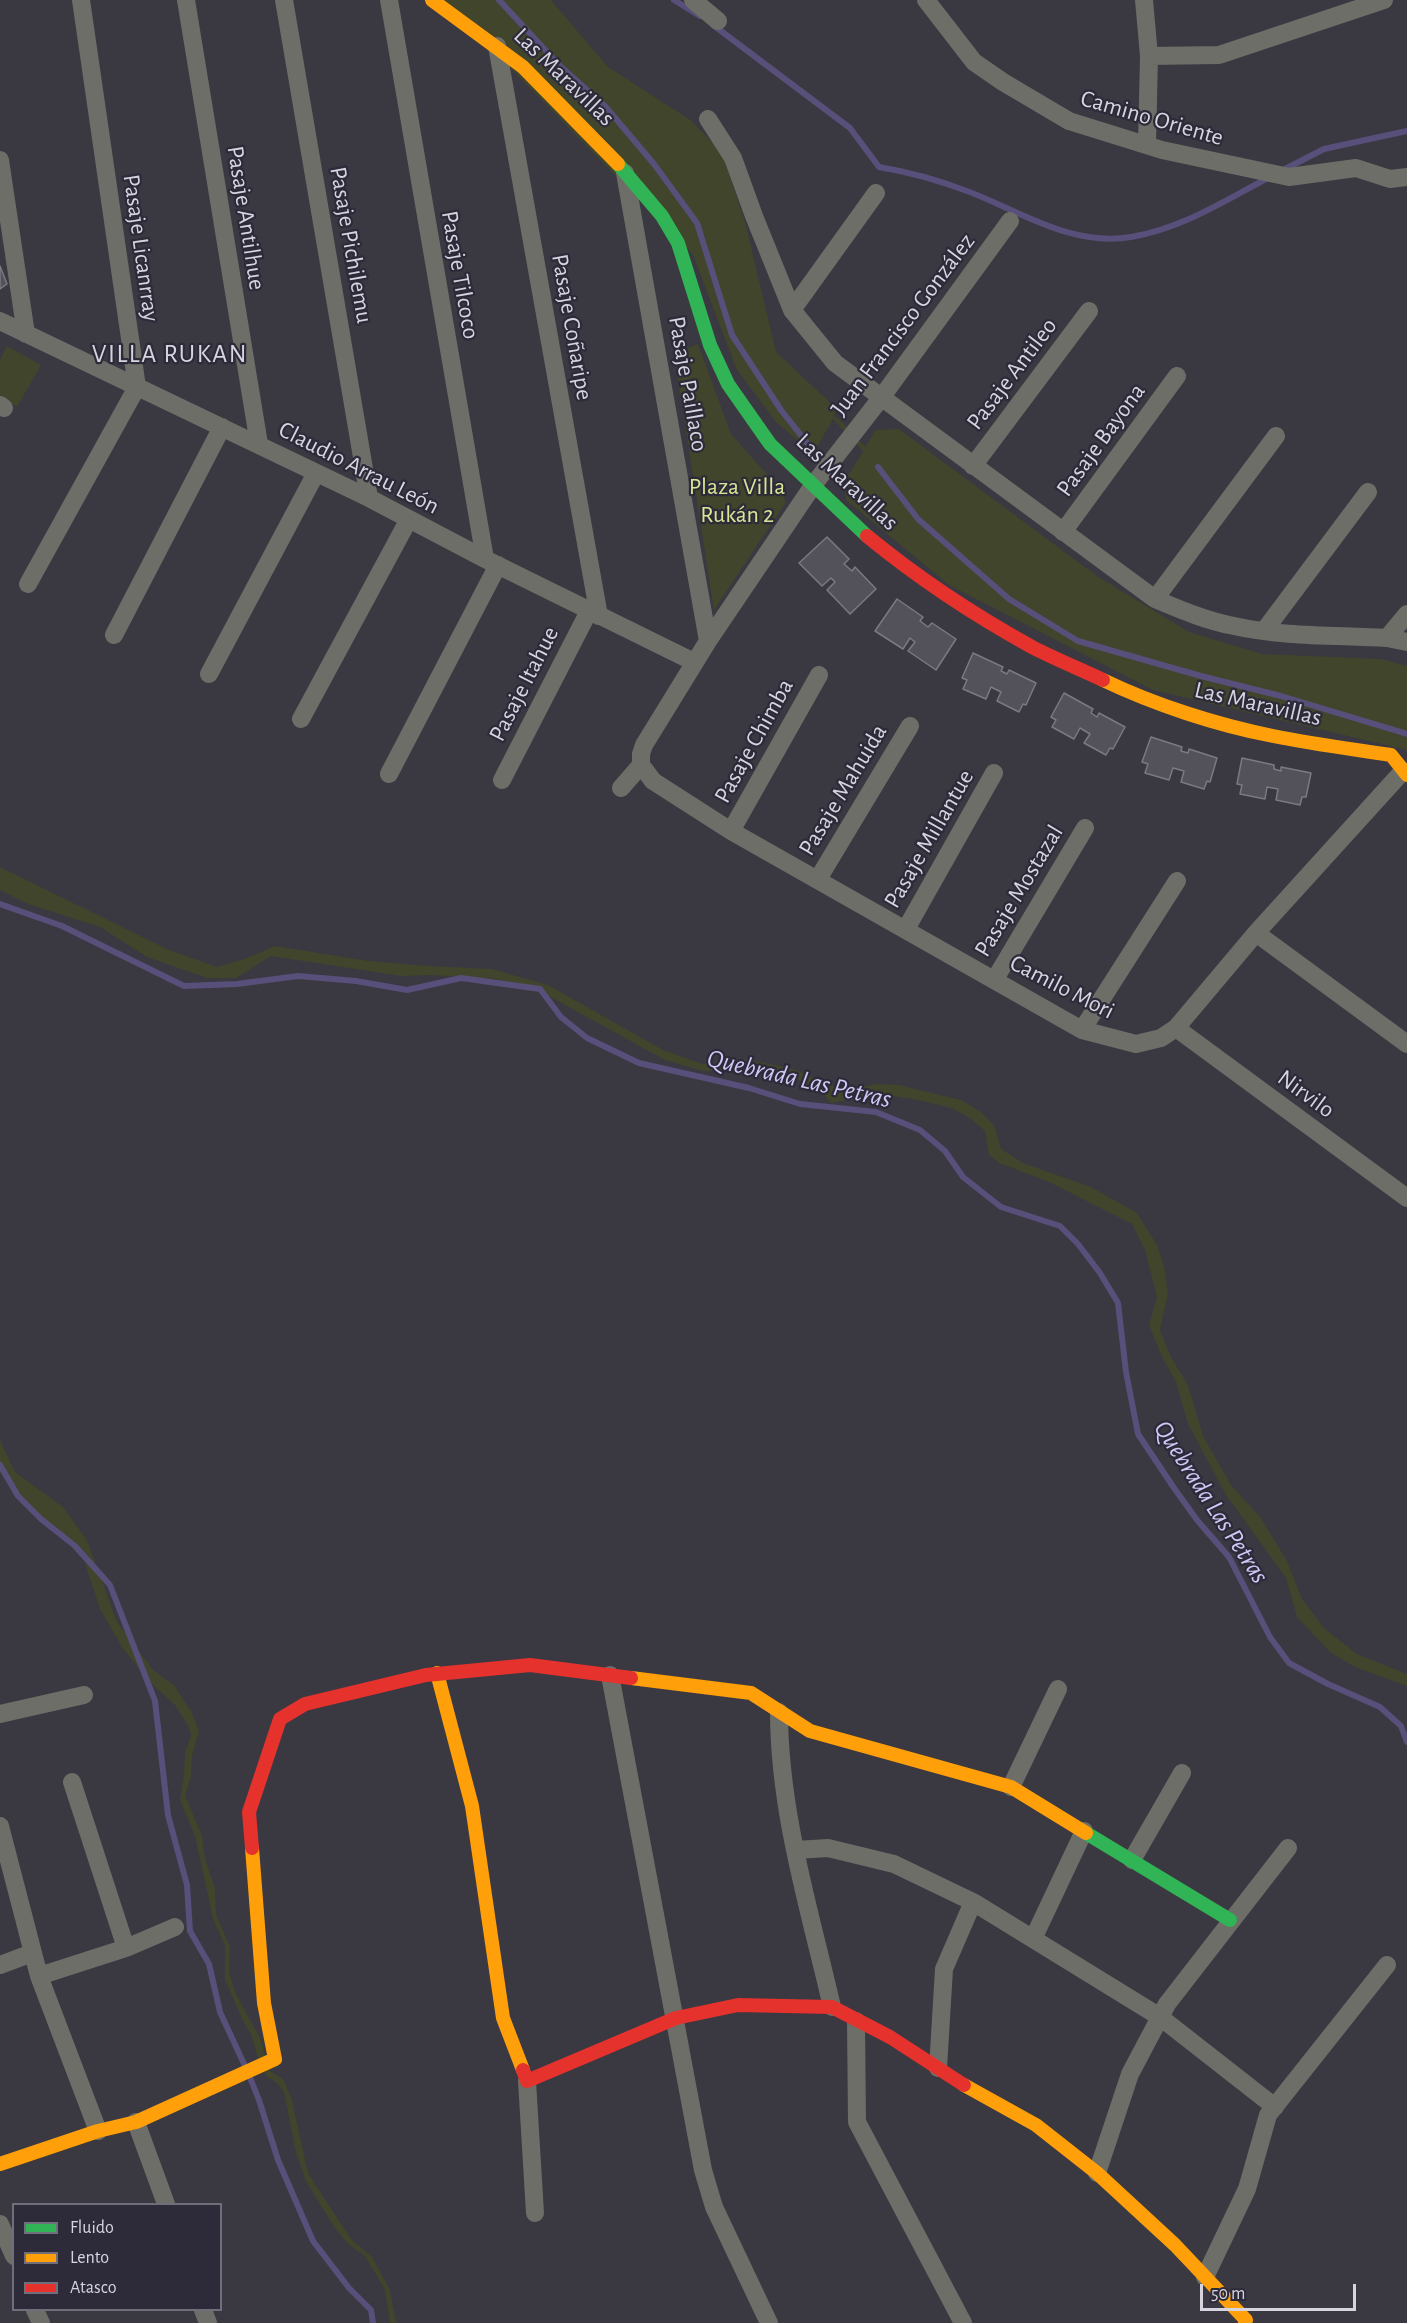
<!DOCTYPE html>
<meta charset="utf-8">
<style>
body{margin:0}
#map{position:relative;width:1407px;height:2323px;overflow:hidden;background:#3a3841;font-family:"Alegreya Sans",sans-serif}
canvas{display:block}
.legend{position:absolute;left:12px;top:2203px;width:210px;height:108px;box-sizing:border-box;background:#2d2a3a;border:2px solid #716e7c;margin:0;padding:8px 10px;list-style:none;font-size:18px;color:#d6d5df}
.legend li{display:flex;align-items:center;gap:12px;height:30px}
.legend b{width:30px;border:2px solid #716e7c}
.scale{position:absolute;left:1200px;top:2284px;width:156px;height:27px;box-sizing:border-box;border:3px solid #d6d5df;border-top:0;padding-left:8px;font-size:18px;line-height:21px;white-space:nowrap;color:#d6d5df;-webkit-text-stroke:4px #2d2a3a;paint-order:stroke}
</style>
<div id="map">
<canvas width="1407" height="2323"></canvas>
<ul class="legend">
<li><b style="height:8px;background:#30b455"></b>Fluido</li>
<li><b style="height:8px;background:#ff9f0a"></b>Lento</li>
<li><b style="height:8px;background:#e5322d"></b>Atasco</li>
</ul>
<div class="scale">50 m</div>
</div>
<script>
const ctx = document.querySelector('canvas').getContext('2d');
ctx.lineJoin = 'round';
function fill(path, color) { ctx.fillStyle = color; ctx.fill(path, 'evenodd'); }
function strokePath(path, color, width, dash) { ctx.strokeStyle = color; ctx.lineWidth = width; ctx.lineCap = dash ? 'butt' : 'round'; ctx.setLineDash(dash || []); ctx.stroke(path); }
function write(font, color, halo, rows, align = 'center') {
  ctx.font = font + ' "Alegreya Sans",sans-serif'; ctx.lineWidth = 4.5; ctx.setLineDash([]); ctx.textBaseline = 'middle'; ctx.strokeStyle = halo; ctx.fillStyle = color; for (const [text, x, y, turn = 0] of rows) {
    ctx.save(); ctx.translate(x, y); ctx.rotate((+turn || 0) * Math.PI / 180); ctx.textAlign = isNaN(turn) ? turn : align; if (halo) ctx.strokeText(text, 0, 0); ctx.fillText(text, 0, 0); ctx.restore();
  }
}
const green = new Path2D(`
 M444,0H551L608,67L689,119L722,152L745,222L776,352L837,409L834,416L838,418L865,447L876,430L899,429L1097,576L1189,632L1262,654L1382,659L1407,666V750L1153,690L949,585L846,500L844,482L863,451L833,419L813,454L776,422L737,370L693,255Z
 M698,344L731,434L781,490L786,502L714,610L674,353Z
 M7,346L41,365L17,407L0,397V360Z
 M0,867L169,950L217,967L244,959L275,946L369,961L427,966L492,969L548,985L663,1050L702,1064L746,1059L793,1069L843,1090L877,1084L899,1085L961,1100L981,1112L994,1125L1001,1149L1023,1163L1091,1187L1137,1213L1157,1245L1164,1266L1168,1294L1160,1330L1171,1357L1188,1385L1203,1436L1231,1485L1261,1518L1287,1561L1302,1599L1324,1628L1357,1654L1407,1674V1686L1355,1667L1330,1652L1297,1617L1286,1578L1226,1495L1188,1424L1176,1382L1162,1357L1149,1325L1157,1297L1145,1250L1132,1224L1049,1182L999,1163L989,1155L985,1131L970,1118L951,1108L918,1100L879,1094L831,1103L818,1088L774,1070L703,1071L665,1060L547,995L496,979L432,975L401,976L271,956L236,978H207L147,957L100,927L28,904L0,890Z
 M0,1440L15,1472L63,1507L87,1540L117,1622L153,1670L174,1685L192,1713L199,1731L192,1756L191,1777L185,1795L202,1836L205,1859L215,1888L216,1914L230,1947L229,1972L235,1992L260,2038L269,2070L284,2080L292,2100L308,2173L351,2239L372,2257L390,2290L396,2323H390L385,2290L365,2256L348,2244L334,2227L306,2181L296,2153L284,2092L277,2083L266,2076L257,2055L251,2034L243,2021L225,1980V1946L213,1919L195,1836L180,1800L184,1774L185,1753L191,1736L189,1727L175,1705L154,1686L123,1649L100,1609L84,1560L47,1521L10,1487L0,1472Z`);
const stream = new Path2D(`
 M499,0L560,66L605,106L654,164L697,223L732,335L781,410L807,443
 M674,0L700,16
 M713,25L850,128L879,167C909,172 938,180 967,191C1020,211 1071,247 1131,237C1181,229 1224,201 1268,178
 M1283,170L1324,149L1407,131
 M878,467L918,519L1009,599L1078,641L1201,676L1281,696L1407,734
 M0,904L62,926L184,986L237,984L298,976L356,981L407,990L461,978L540,989L561,1017L587,1038L639,1063L749,1088L800,1104L876,1112L920,1130L945,1151L963,1177L1001,1207L1060,1226L1078,1244L1100,1273L1118,1303L1126,1372L1138,1434L1174,1488L1197,1520L1229,1557L1270,1637L1289,1663L1328,1684L1380,1707L1401,1726L1407,1742
 M0,1465L18,1496L41,1519L75,1546L110,1585L155,1701L168,1815L187,1885L190,1931L209,1964L220,2012L245,2066
 M249,2075L259,2100L278,2160L313,2241L349,2288L371,2310L373,2323`);
const building = new Path2D(`
 M0,266L7,284L0,289Z
 M827,537L849,559L844,564L852,571L855,567L876,589L850,614L827,590L835,582L831,578L822,586L799,563Z
 M897,599L923,617L920,621L928,627L932,623L956,639L936,670L908,651L915,642L910,638L903,649L875,631Z
 M973,653L1003,667L1001,671L1007,674L1009,670L1036,683L1026,705L1023,704L1019,712L997,701L1001,692L991,687L986,699L963,689L967,680L962,678Z
 M1064,693L1093,709L1091,713L1097,717L1099,713L1125,727L1113,749L1110,748L1106,755L1084,743L1090,734L1080,728L1074,739L1052,727L1056,720L1051,717Z
 M1151,737L1182,747L1181,751L1188,753L1189,749L1217,758L1210,782L1207,781L1204,789L1181,782L1184,771L1173,768L1169,780L1145,773L1148,764L1142,762Z
 M1242,758L1274,765V769L1281,771V767L1311,773L1306,797H1302L1300,805L1276,800L1278,789L1267,787L1265,799L1240,794L1242,785L1237,784Z`);
const street = new Path2D(`
 M186,0L259,444
 M284,0L369,498
 M389,0L485,559
 M693,0L718,21
 M926,0L974,62L1003,82L1069,121L1162,150L1289,177L1356,168L1390,179L1407,177
 M1144,0L1149,56L1147,145
 M497,46L599,616
 M1149,56L1219,55L1384,0
 M708,119L733,158L754,216L792,310L835,363L1155,599C1181,610 1207,621 1234,626C1283,637 1337,635 1387,638L1407,642
 M0,160L26,334
 M625,173L708,641
 M792,310L876,193
 M0,321L369,498L485,559L694,662
 M0,405L4,408
 M973,466L1089,311
 M1063,532L1177,376
 M28,584L137,387L81,0
 M1155,599L1276,436
 M1264,631L1368,492
 M114,635L222,427
 M1387,638L1407,614
 M209,674L316,473
 M301,719L409,519
 M641,765L653,781L731,831L1082,1030L1136,1044L1161,1038L1176,1028L1256,933L1403,771
 M389,774L498,565
 M502,780L589,611
 M621,788L641,765V754L644,745L708,641L814,484L881,398L1010,221
 M731,831L819,675
 M818,879L910,726
 M906,929L994,773
 M1256,933L1407,1044
 M995,979L1085,828
 M1176,1028L1407,1198
 M1082,1030L1177,881
 M610,1675L703,2170L714,2207L769,2323
 M779,1712C779,1812 810,1911 832,2007
 M0,1714L84,1695
 M72,1782L126,1948
 M1011,1787L1058,1689
 M0,1826L39,1976L98,2131
 M796,1850L828,1848L894,1864L973,1902L1160,2017L1275,2107
 M1132,1860L1182,1773
 M1033,1939L1084,1831
 M0,1965L32,1953
 M39,1976L126,1948L175,1927
 M856,2021L857,2122L963,2323
 M938,2068L944,1969L973,1902
 M527,2081L535,2213
 M136,2122L166,2204
 M1097,2173L1130,2074L1167,2004L1288,1848
 M0,2224L14,2256
 M1205,2277L1247,2189L1268,2115L1387,1965
 M35,2310L41,2323
 M203,2310L208,2323`);
const fast = new Path2D(`
 M618,164L662,216L678,243L710,345L728,384L770,444L867,536
 M1086,1833L1230,1920`);
const slow = new Path2D(`
 M432,0L523,67L618,164
 M1103,680C1155,705 1217,725 1273,736C1312,744 1352,749 1391,755L1407,775
 M437,1673L472,1806L503,2018L523,2070
 M631,1678L751,1693L810,1731L1011,1787L1086,1833
 M964,2085L1036,2125L1097,2173L1175,2245L1246,2320L1245,2323
 M0,2164L98,2131L136,2122L275,2059L264,2003L252,1848`);
const jam = new Path2D(`
 M867,536C918,578 974,615 1032,647C1055,659 1080,669 1103,680
 M252,1848L249,1812L280,1719L305,1704L426,1675L530,1665L631,1678
 M523,2070L527,2081L676,2018L738,2005L832,2007L890,2037L964,2085`);
const streetNames = [
 ["Las Maravillas",564,77,44],
 ["Camino Oriente",1152,118,16],
 ["Pasaje Antilhue",246,218,81],
 ["Pasaje Pichilemu",351,245,80],
 ["Pasaje Licanrray",141,248,82],
 ["Pasaje Tilcoco",460,275,80],
 ["Juan Francisco González",903,325,-53],
 ["Pasaje Coñaripe",572,327,80],
 ["Pasaje Antileo",1012,374,-53],
 ["Pasaje Paillaco",688,384,80],
 ["Pasaje Bayona",1101,440,-54],
 ["Claudio Arrau León",359,468,27],
 ["Las Maravillas",847,482,43],
 ["Pasaje Itahue",524,684,-63],
 ["Las Maravillas",1258,704,13],
 ["Pasaje Chimba",754,741,-61],
 ["Pasaje Mahuida",843,790,-59],
 ["Pasaje Millantue",929,839,-60],
 ["Pasaje Mostazal",1019,891,-59],
 ["Camilo Mori",1062,987,27],
 ["Nirvilo",1306,1094,36]
];
const parkNames = [
 ["Plaza Villa",737,487],
 ["Rukán 2",737,515]
];
const neighbourhoodNames = [
 ["VILLA RUKAN",170,354]
];
const waterNames = [
 ["Quebrada Las Petras",799,1079,13],
 ["Quebrada Las Petras",1211,1502,57]
];
fill(green, '#40452c');
strokePath(stream, '#584f7a', 6);
fill(building, '#535159');
strokePath(building, '#7b7a81', 1.5);
strokePath(street, '#6d6e68', 18);
strokePath(fast, '#30b455', 14);
strokePath(slow, '#ff9f0a', 14);
strokePath(jam, '#e5322d', 14);
write('24px', '#d6d5df', '#2d2a3a', streetNames);
write('24px', '#d7e694', '#2d2a3a', parkNames);
ctx.letterSpacing = '1.5px';
write('26px', '#d6d5df', '#2d2a3a', neighbourhoodNames);
ctx.letterSpacing = '0px';
write('italic 26px', '#d0c7f5', '#2d2a3a', waterNames);
</script>
